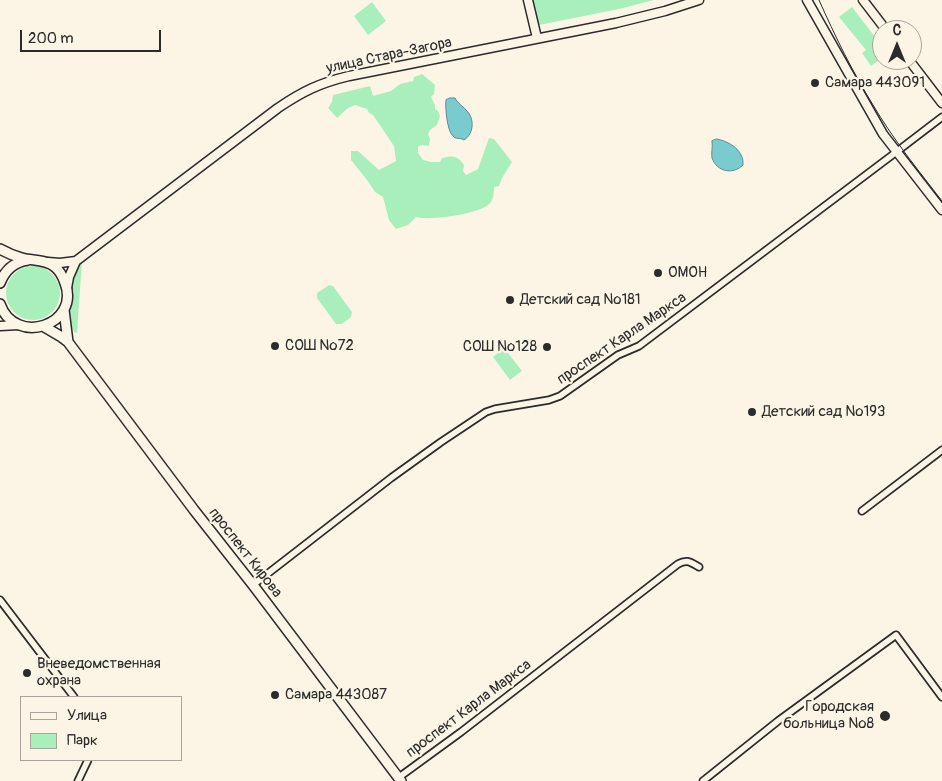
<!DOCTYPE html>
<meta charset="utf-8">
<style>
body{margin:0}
#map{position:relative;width:942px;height:781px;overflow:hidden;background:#fcf5e5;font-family:Pangolin,sans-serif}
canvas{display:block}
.legend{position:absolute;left:20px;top:696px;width:162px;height:65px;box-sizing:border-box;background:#fcf5e5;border:1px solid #a8a49b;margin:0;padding:6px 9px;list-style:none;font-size:15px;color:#2b2b2b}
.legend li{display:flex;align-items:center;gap:10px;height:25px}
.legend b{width:25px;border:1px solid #a8a49b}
.north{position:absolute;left:872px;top:20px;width:50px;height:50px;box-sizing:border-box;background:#fcf5e5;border:1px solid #a8a49b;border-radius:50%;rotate:0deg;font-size:14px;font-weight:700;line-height:20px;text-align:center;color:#2b2b2b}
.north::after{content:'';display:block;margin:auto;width:18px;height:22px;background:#2b2b2b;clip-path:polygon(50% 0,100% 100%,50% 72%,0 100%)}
.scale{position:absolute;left:20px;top:30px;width:141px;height:22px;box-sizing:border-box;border:2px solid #2b2b2b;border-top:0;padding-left:6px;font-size:15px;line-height:18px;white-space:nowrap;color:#2b2b2b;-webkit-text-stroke:4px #fcf5e5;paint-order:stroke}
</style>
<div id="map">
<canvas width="942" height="781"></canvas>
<ul class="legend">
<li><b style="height:6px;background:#fcf5e5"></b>Улица</li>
<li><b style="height:14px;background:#a9efbc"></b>Парк</li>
</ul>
<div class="north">С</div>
<div class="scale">200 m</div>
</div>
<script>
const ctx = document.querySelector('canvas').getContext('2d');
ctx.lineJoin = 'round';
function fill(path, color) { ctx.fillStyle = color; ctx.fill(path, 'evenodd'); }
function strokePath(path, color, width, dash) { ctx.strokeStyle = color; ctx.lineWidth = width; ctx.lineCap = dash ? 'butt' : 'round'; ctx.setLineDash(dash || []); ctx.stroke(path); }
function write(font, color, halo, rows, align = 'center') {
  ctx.font = font + ' Pangolin,sans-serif'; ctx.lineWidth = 4.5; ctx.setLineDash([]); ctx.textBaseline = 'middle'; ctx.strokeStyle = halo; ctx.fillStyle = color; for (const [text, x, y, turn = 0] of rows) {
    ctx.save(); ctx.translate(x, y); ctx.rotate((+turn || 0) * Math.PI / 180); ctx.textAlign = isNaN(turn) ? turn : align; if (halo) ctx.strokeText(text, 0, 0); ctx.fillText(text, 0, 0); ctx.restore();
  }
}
const green = new Path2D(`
 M532,0H654L619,9L539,25Z
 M372,2L386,21L368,35L354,16Z
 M852,7L882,46V58L871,66L862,53L866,50L839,17Z
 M422,74L435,85L434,94L431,97L435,105V109L438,111L440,116L437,125L430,130L428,134L430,139L429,146L422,145L418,147V153L423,160L431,162H440L442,158C453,155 458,156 464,165L463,171L466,175L478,169L489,138L494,139L512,162L502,178L499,186L494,187C494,191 494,198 491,202C484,214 429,221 416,217L408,225L396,229L389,220L383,197L375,192L367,180L351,160V151H358L379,170L396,161L394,146L373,115L369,113L367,109L355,105L348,108L337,118L328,108L332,102L333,95L370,86L373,96L391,91L400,84L413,81L414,77Z
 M82,261L77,333L74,332L70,323L69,314L71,296L76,267Z
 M6 293a27 27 0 1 1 54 0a27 27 0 1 1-54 0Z
 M329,285L333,286L352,312L351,317L342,324H336L317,298V293Z
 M504,348L522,371L510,380L493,357Z`);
const water = new Path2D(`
 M450,98H455C458,104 462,105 466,110C475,118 474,134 464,140C459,137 456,140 453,136C447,131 445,107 446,100Z
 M717,139C731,142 744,151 743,165C733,175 717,172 712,158C711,153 713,147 712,141Z`);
const minor = new Path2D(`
 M862,511L942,450
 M253,585L391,478L441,442L486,412L495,409L549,400L560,396L618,355L639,346L891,156L942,117
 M0,600L74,697
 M398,778L461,732L678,564C687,559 690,562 699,567
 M78,781L88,760
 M703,781L778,721L896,635L942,697`);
const secondary = new Path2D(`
 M528,0L537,38
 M807,0L883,134L942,210
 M863,0L886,30
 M909,60L942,103
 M48,262L60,263L76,261
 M67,288L69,277L76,261L278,108C303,91 320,83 349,76L616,23L665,11L699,0
 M0,326L19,325`);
const primary = new Path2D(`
 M0,249C7,253 14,256 22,258C33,261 45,259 55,267C60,271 63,277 65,283C81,325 15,347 0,304
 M0,283C5,270 14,262 28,260
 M64,310L68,342
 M43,326L60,336L68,342L194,510L253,585L401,781`);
const tram = new Path2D(`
 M819,0C835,36 852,71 873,105C893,139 918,170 942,201`);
const markers = [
 [815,83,5,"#2b2b2b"],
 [658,273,5,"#2b2b2b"],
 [510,300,5,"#2b2b2b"],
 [275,346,5,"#2b2b2b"],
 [547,347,5,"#2b2b2b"],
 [752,412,5,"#2b2b2b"],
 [27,673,5,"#2b2b2b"],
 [275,695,5,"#2b2b2b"],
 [885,716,6,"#2b2b2b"]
];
const streetNames = [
 ["улица Стара-Загора",389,56,-12],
 ["проспект Карла Маркса",622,339,-34],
 ["проспект Кирова",245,553,52],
 ["проспект Карла Маркса",469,709,-37]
];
const poiNames = [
 ["Самара 443091",825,83],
 ["ОМОН",668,273],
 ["Детский сад №181",520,300],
 ["СОШ №72",285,346],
 ["СОШ №128",537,347,"right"],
 ["Детский сад №193",762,412],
 ["Вневедомственная",37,664],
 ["охрана",37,681],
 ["Самара 443087",285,695],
 ["Городская",874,707,"right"],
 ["больница №8",874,724,"right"]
];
fill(green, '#a9efbc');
fill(water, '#7acbd0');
strokePath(water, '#5a8b8e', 1);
strokePath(minor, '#2b2b2b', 9);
strokePath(secondary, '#2b2b2b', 11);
strokePath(primary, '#2b2b2b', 12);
strokePath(minor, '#fcf5e5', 5.5);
strokePath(secondary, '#fcf5e5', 8);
strokePath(primary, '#fcf5e5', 9);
strokePath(tram, '#2b2b2b', 1);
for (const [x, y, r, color] of markers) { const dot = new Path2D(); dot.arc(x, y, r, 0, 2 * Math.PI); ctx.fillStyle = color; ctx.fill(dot); strokePath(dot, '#fcf5e5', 2); }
write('15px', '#2b2b2b', '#fcf5e5', streetNames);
write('15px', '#2b2b2b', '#fcf5e5', poiNames, 'left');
</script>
